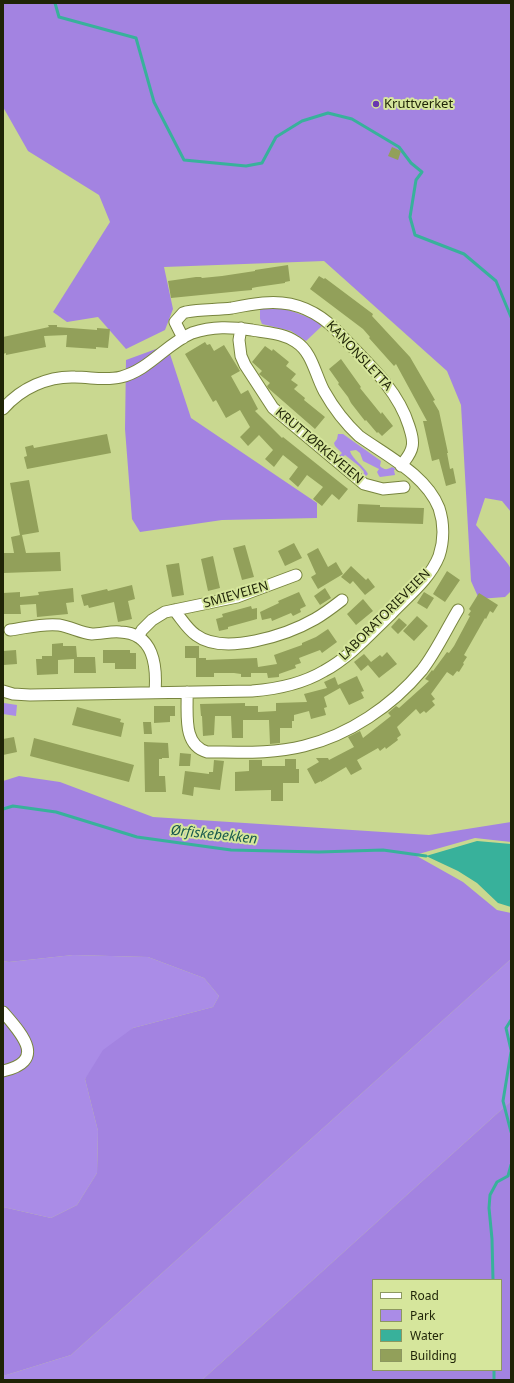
<!DOCTYPE html>
<meta charset="utf-8">
<style>
body{margin:0}
#map{position:relative;width:514px;height:1383px;overflow:hidden;background:#c9d890;font-family:"Noto Sans",sans-serif}
canvas{display:block}
.frame{position:absolute;inset:0;border:4px solid #1f2407;pointer-events:none}
.legend{position:absolute;left:372px;top:1279px;width:130px;height:92px;box-sizing:border-box;background:#d6e69c;border:1px solid #8d9860;margin:0;padding:5px 7px;list-style:none;font-size:12px;color:#1f2407}
.legend li{display:flex;align-items:center;gap:8px;height:20px}
.legend b{width:20px;border:1px solid #8d9860}
</style>
<div id="map">
<canvas width="514" height="1383"></canvas>
<div class="frame"></div>
<ul class="legend">
<li><b style="height:5px;background:#fff"></b>Road</li>
<li><b style="height:11px;background:#aa8ce7"></b>Park</li>
<li><b style="height:11px;background:#38b19b"></b>Water</li>
<li><b style="height:11px;background:#92a05a"></b>Building</li>
</ul>
</div>
<script>
const ctx = document.querySelector('canvas').getContext('2d');
ctx.lineJoin = 'round';
function fill(path, color) { ctx.fillStyle = color; ctx.fill(path, 'evenodd'); }
function strokePath(path, color, width, dash) { ctx.strokeStyle = color; ctx.lineWidth = width; ctx.lineCap = dash ? 'butt' : 'round'; ctx.setLineDash(dash || []); ctx.stroke(path); }
function write(font, color, halo, rows, align = 'center') {
  ctx.font = font + ' "Noto Sans",sans-serif'; ctx.lineWidth = 4; ctx.setLineDash([]); ctx.textBaseline = 'middle'; ctx.strokeStyle = halo; ctx.fillStyle = color; for (const [text, x, y, turn = 0] of rows) {
    ctx.save(); ctx.translate(x, y); ctx.rotate((+turn || 0) * Math.PI / 180); ctx.textAlign = isNaN(turn) ? turn : align; if (halo) ctx.strokeText(text, 0, 0); ctx.fillText(text, 0, 0); ctx.restore();
  }
}
const green = new Path2D(`
 M269,306C289,309 306,315 323,325L306,341L291,331L262,324L260,319V309Z
 M338,434H343L381,461L380,466C384,470 387,470 392,467L396,469L394,470L395,475L380,477L379,476L377,472L379,469L363,461L360,453L356,450L350,451C352,459 364,466 368,474L365,477L363,475L364,472L359,466L345,455L342,458L339,456L342,453L335,446L334,443L337,439Z
 M4,703L17,705L16,716L3,714Z
 M73,955L148,957L204,978L219,996L213,1007L133,1028L85,1079L98,1131L97,1173L77,1205L51,1218L3,1207V961L9,962Z
 M511,959V1101L202,1380H3V1376L71,1355Z`);
const forest = new Path2D(`
 M3,3H511V512L502,501L485,498L476,525L508,564L511,569V591L505,597L479,599L471,581L461,405L447,371L324,261L164,267L173,309L165,330L126,349L98,317L67,322L53,312L110,222L99,195L28,151L3,107Z
 M167,345L191,418L317,503V518L222,520L140,532L132,519L125,429L126,360Z
 M19,776L60,782L153,817L429,835L511,822V842L475,838L415,855L463,882L497,910L511,913V959L71,1355L3,1376V1207L51,1218L77,1205L97,1173L98,1131L85,1079L103,1050L133,1028L213,1007L219,996L204,978L148,957L73,955L9,962L3,961V781Z
 M511,1101V1380H202ZM373,1280H501V1370H373Z`);
const water = new Path2D(`
 M477,841L511,844V907L498,903L477,883L458,871L426,856Z`);
const stream = new Path2D(`
 M55,3L59,17L136,38L154,102L184,160L246,166L262,163L276,137L302,121L328,113L352,119L399,147L411,163L422,172L416,180L410,217L415,235L464,254L496,281L511,317
 M3,809L13,806L56,812L137,837L231,850L319,852L383,850L426,856
 M511,1020L506,1028L511,1050
 M511,1052L503,1101L511,1132
 M493,1280L492,1239L489,1208L490,1195L497,1182L508,1176L511,1165
 M494,1370V1380`);
const building = new Path2D(`
 M392,147L401,151L398,160L388,156Z
 M288,265L290,281L285,282V283L257,287L252,288V290L241,291L171,298L168,281L196,277H201L202,278L222,276L255,271V270Z
 M319,276L324,279L325,278L373,314L372,316L410,357L435,400L433,401L439,411L448,453H447L450,469L453,468L456,483L446,486L439,459L432,461L423,421H427L396,364L394,366L369,338L370,337L363,329L310,289Z
 M48,325H57V327L97,330V328L110,329L108,348L96,347V349L66,347L67,335L44,336L46,347L6,355V353L3,354V337L49,327Z
 M205,342L207,345L210,344L214,351L224,345L240,371L231,376L241,394L248,390L258,409L255,411L282,438L283,437L348,489L339,500L332,494L322,506L313,499L323,487L307,475L298,487L289,479L298,467L283,455L274,467L265,459L273,450L259,435L248,446L240,437L250,427L240,410L226,418L216,400L213,402L185,354Z
 M265,346L272,351L273,349L289,362L286,366L296,374L291,380L298,385L294,389L305,398L304,400L325,417L315,429L268,388L267,386L270,383L259,374L262,371L252,362Z
 M341,359L361,387L360,388L381,414L382,412L393,426L382,436L378,432L377,433L366,420L365,421L351,403L348,397L338,384L339,383L329,369Z
 M107,434L111,453L27,469L24,457L27,456L25,447L33,445L34,448Z
 M29,480L39,532L22,535L26,553L60,552L61,571L3,573V553H14L11,537L20,535L10,483Z
 M358,504L380,505V507L424,508L423,524L357,522Z
 M294,543L302,558L285,566L278,551Z
 M245,545L254,577L242,580L233,548Z
 M318,548L328,567L336,562L343,574L318,589L311,577L316,574L307,554Z
 M213,556L220,588L208,591L201,559Z
 M179,563L184,595L172,597L166,565Z
 M351,566L366,580L368,578L375,587L365,595L353,581L350,584L341,577Z
 M447,571L460,580L445,602L433,594Z
 M132,585L135,599L128,601L132,619L118,622L114,602L89,608L88,605L84,606L81,595L107,589L108,591Z
 M73,588L74,602L66,603L68,614L37,617L36,604L20,605L21,614H3V593L20,592V597L39,595L38,592Z
 M325,588L331,598L320,605L314,596Z
 M299,592L306,606L300,609L301,612L293,616L291,613L272,621L271,618L262,620L260,612L279,603L278,601Z
 M424,592L434,598L427,609L417,603Z
 M479,593L498,605L493,613L490,611L486,619L485,618L464,655L467,657L463,663L464,664L459,672L457,671L453,676L447,672L431,694L435,699L432,701L435,705L426,713L424,711L420,714L416,709L397,727L401,735L397,738L398,740L386,749L385,747L380,751L378,748L357,760L362,769L351,775L346,767L321,782V781L315,784L307,769L319,762L316,758H328L329,760L354,747L348,737L360,731L363,738L391,716L388,713L396,706L399,708L429,681L425,679L432,670L433,671L447,652L449,653L454,646L470,616L468,615L471,611L469,609Z
 M363,599L373,611L356,625L347,614Z
 M251,606L252,609L257,608V619L228,627V629L219,631L216,619L223,617L222,614Z
 M417,616L428,626L414,641L403,631Z
 M399,618L407,625L398,634L391,627Z
 M328,629L337,642L322,653L320,650L299,658L301,663L295,665L296,668L279,674V677L268,678L267,673H251V677H241V674L234,673H214V677H196V658H206V660L257,658L258,667L277,664L274,655L302,645V643L316,637Z
 M63,643V646H76L77,657H95L96,673H74V659L58,660V674L37,675L36,659H42V656H52V644Z
 M185,646H199V658H185Z
 M16,650L17,664L3,665V651Z
 M103,650H130V653H136V669H115V663H103Z
 M387,652L397,664L379,678L368,665L361,671L354,662L364,654L371,662L380,655L382,657Z
 M357,676L364,691L361,692L364,698L349,705L340,688L324,697L327,707L324,708L326,715L311,719L309,711L294,715V721H292V728H280V743L270,744L269,720H243V738H232L231,716H215L214,735L203,736L202,716H201L200,704L245,703V706H258V712L276,711V703L307,702L304,694L327,688L324,682L335,677L338,685Z
 M154,706H175V716H170V722L154,723Z
 M77,707L121,719L120,722L124,723L121,737L72,725Z
 M143,722H151L152,734H144Z
 M14,737L17,752L3,755V739Z
 M34,738L134,765L129,782L30,756Z
 M144,742L168,743L169,758H162V759H159V776H165L166,792H145Z
 M180,753L191,754L190,766H179Z
 M285,759H296V769H299V783H283V801H271V790L235,791V772L249,771V760H262V766H285Z
 M214,760L224,761L220,790L194,787L193,796L182,794L185,771L209,774V772H213Z`);
const minor = new Path2D(`
 M241,328L239,340L241,356L245,365L273,408L364,484L383,489L404,487
 M183,338L175,322L183,313L186,312C201,309 217,310 232,308C242,306 252,304 263,303C291,300 316,310 336,330C363,359 397,387 409,426C411,433 414,440 412,447C411,454 405,460 401,466
 M3,409C21,388 48,376 75,377C91,377 105,381 121,377C149,370 166,344 192,333C213,326 231,327 252,330C267,333 283,333 296,342C312,352 315,374 324,391C333,407 345,423 359,436C387,456 426,475 439,508C444,523 444,541 439,556C430,579 408,596 391,614C370,634 350,657 324,671C302,684 278,689 252,691L30,695L13,694L3,691
 M174,610C181,618 187,629 196,635C224,656 287,635 315,619C324,614 333,607 342,600
 M10,630C26,628 43,623 59,625C71,627 81,633 92,634C101,634 111,631 120,632C154,633 157,666 155,692
 M138,637L142,630L152,620L165,612L237,597L296,575
 M187,692C188,713 182,745 207,752C240,752 272,754 304,746C349,735 392,706 422,670C436,652 446,630 458,610
 M3,1012C21,1033 48,1061 3,1071`);
const markers = [
 [376,104,4,"#6938af"]
];
const poiNames = [
 ["Kruttverket",384,104]
];
const streetNames = [
 ["KANONSLETTA",359,356,47],
 ["KRUTTØRKEVEIEN",319,446,40],
 ["SMIEVEIEN",236,595,-16],
 ["LABORATORIEVEIEN",385,615,-45]
];
const waterNames = [
 ["Ørfiskebekken",214,835,6]
];
fill(green, '#aa8ce7');
fill(forest, '#a383e1');
fill(water, '#38b19b');
strokePath(stream, '#38b19b', 3);
fill(building, '#92a05a');
strokePath(minor, '#78853e', 13);
strokePath(minor, '#fff', 11);
for (const [x, y, r, color] of markers) { const dot = new Path2D(); dot.arc(x, y, r, 0, 2 * Math.PI); ctx.fillStyle = color; ctx.fill(dot); strokePath(dot, '#d6e69c', 1.5); }
write('13px', '#1f2407', '#d6e69c', poiNames, 'left');
write('13px', '#1f2407', '#d6e69c', streetNames);
write('italic 14px', '#195a4e', '#d6e69c', waterNames);
</script>
